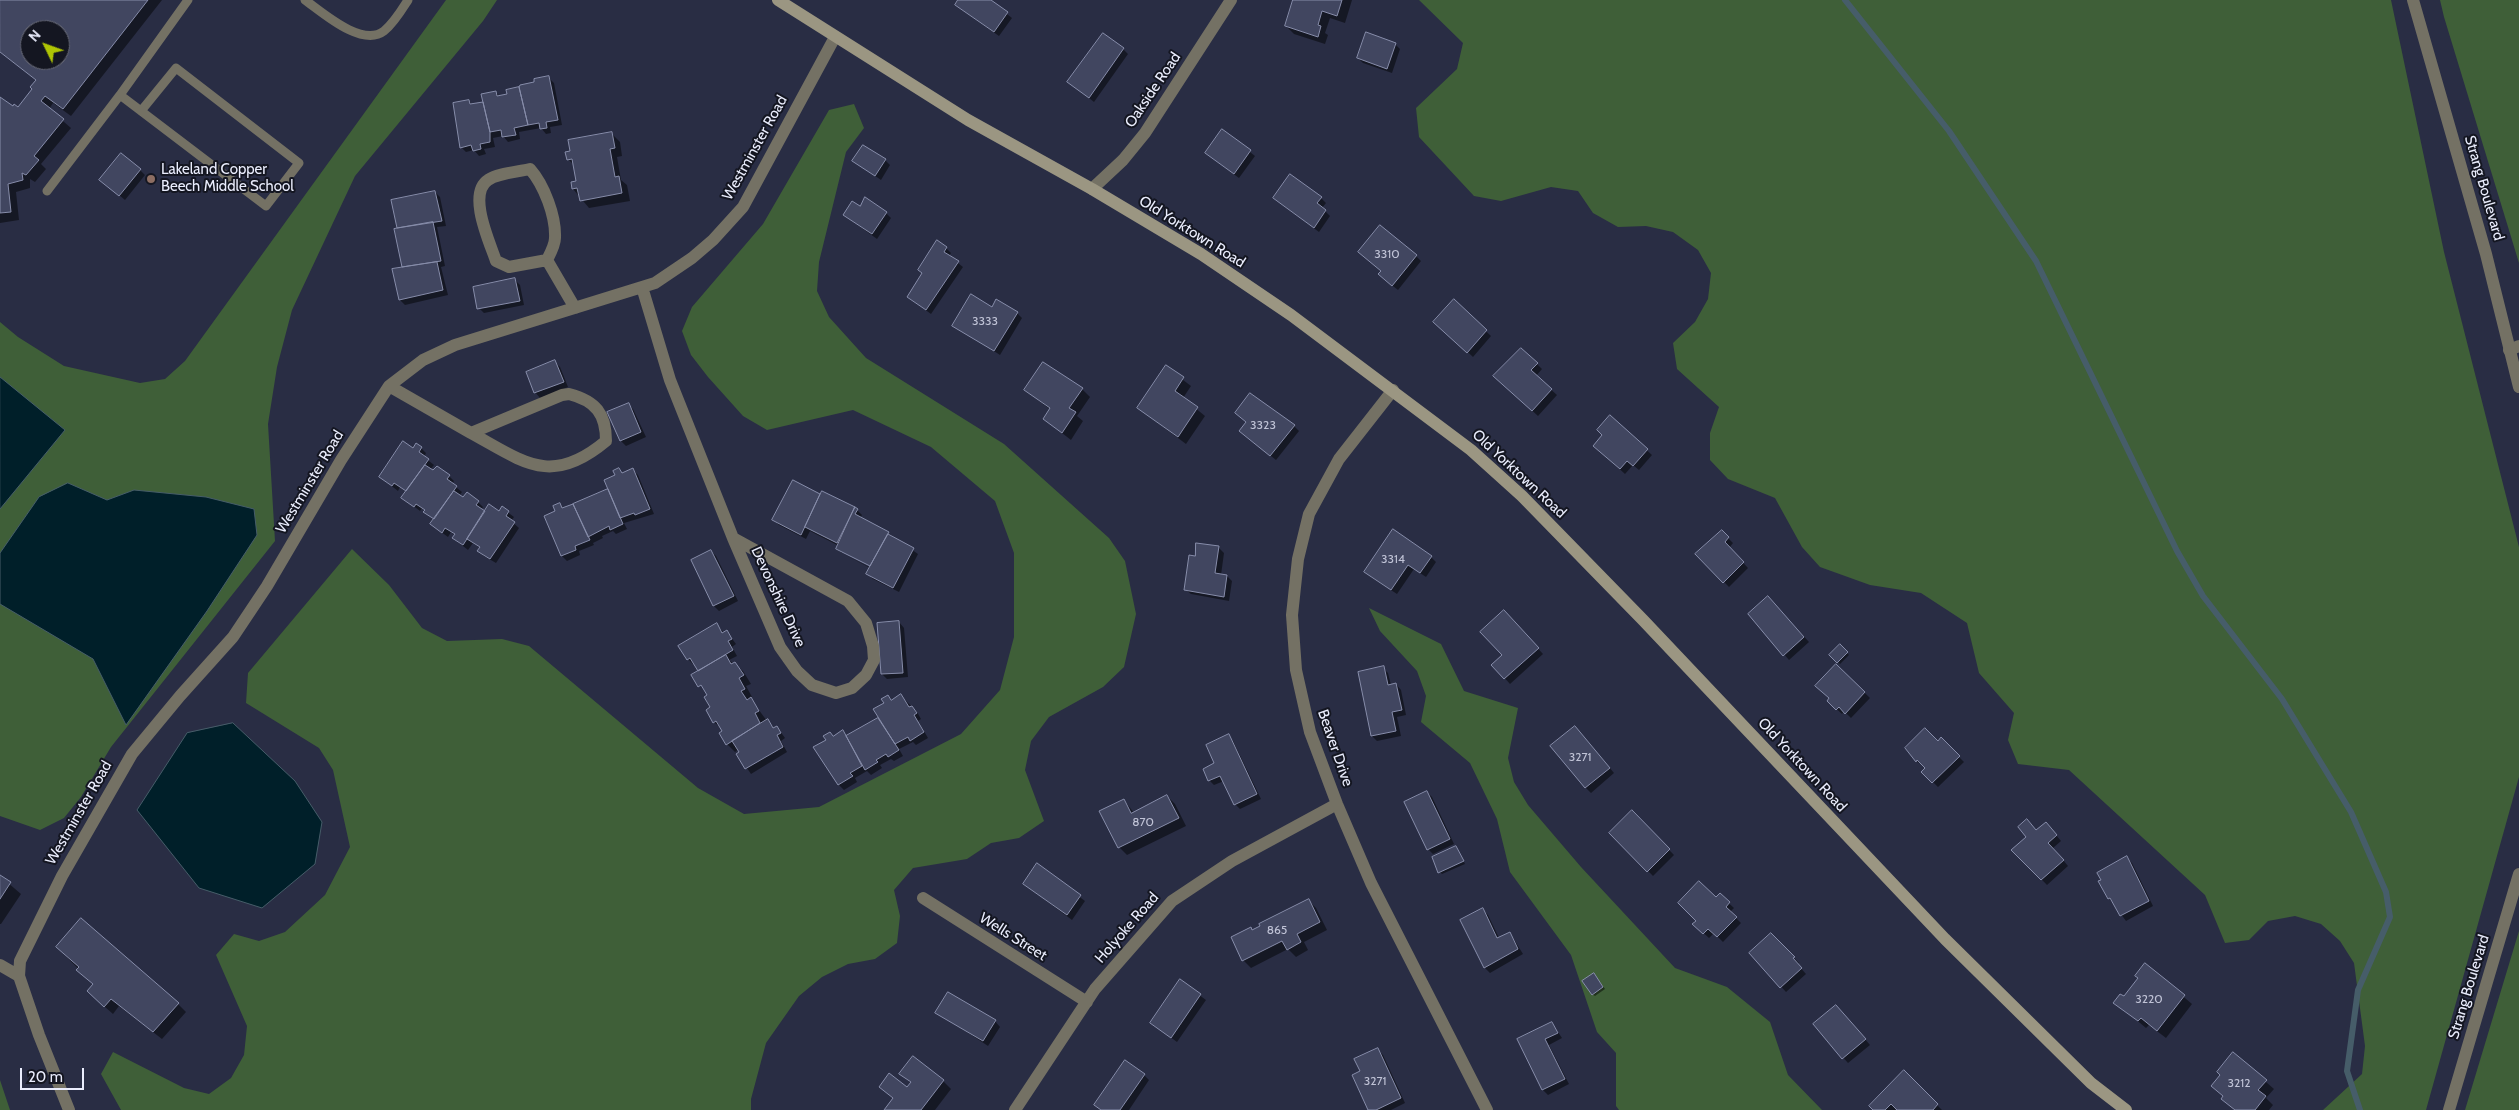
<!DOCTYPE html>
<style>
body{margin:0}
#map{position:relative;width:2519px;height:1110px;overflow:hidden;background:#292d44;font-family:Cabin,sans-serif}
canvas{display:block}
.north{position:absolute;left:20px;top:20px;width:50px;height:50px;box-sizing:border-box;background:#141621;border:1px solid #6a6c79;border-radius:50%;rotate:312deg;font-size:14px;font-weight:700;line-height:20px;text-align:center;color:#eaedfd}
.north::after{content:'';display:block;margin:auto;width:18px;height:22px;background:#afc504;clip-path:polygon(50% 0,100% 100%,50% 72%,0 100%)}
.scale{position:absolute;left:20px;top:1068px;width:64px;height:22px;box-sizing:border-box;border:2px solid #eaedfd;border-top:0;padding-left:6px;font-size:15px;line-height:18px;white-space:nowrap;color:#eaedfd;-webkit-text-stroke:4px #141621;paint-order:stroke}
</style>
<div id="map">
<canvas width="2519" height="1110"></canvas>
<div class="north">N</div>
<div class="scale">20 m</div>
</div>
<script>
const ctx = document.querySelector('canvas').getContext('2d');
ctx.lineJoin = 'round';
function fill(path, color) { ctx.fillStyle = color; ctx.fill(path, 'evenodd'); }
function strokePath(path, color, width, dash) { ctx.strokeStyle = color; ctx.lineWidth = width; ctx.lineCap = dash ? 'butt' : 'round'; ctx.setLineDash(dash || []); ctx.stroke(path); }
function write(font, color, halo, rows, align = 'center') {
  ctx.font = font + ' Cabin,sans-serif'; ctx.lineWidth = 4; ctx.setLineDash([]); ctx.textBaseline = 'middle'; ctx.strokeStyle = halo; ctx.fillStyle = color; for (const [text, x, y, turn = 0] of rows) {
    ctx.save(); ctx.translate(x, y); ctx.rotate((+turn || 0) * Math.PI / 180); ctx.textAlign = isNaN(turn) ? turn : align; if (halo) ctx.strokeText(text, 0, 0); ctx.fillText(text, 0, 0); ctx.restore();
  }
}
const green = new Path2D(`
 M446,0H497L483,21L355,176L292,310L277,367L268,424L275,541L111,747L81,797L64,818L40,830L0,816V322L18,337L64,366L140,383L165,379L185,361Z
 M1419,0H2391L2444,252L2519,547V777L2426,1110H2323L2362,1074L2365,1046L2354,963L2340,941L2321,924L2295,916L2268,921L2249,940L2225,943L2205,895L2069,770L2018,764L2008,740L2014,713L1979,673L1967,623L1921,593L1870,585L1820,567L1802,547L1775,498L1728,479L1710,460V433L1719,407L1677,369L1673,343L1695,322L1708,299L1711,273L1698,250L1673,232L1646,226L1618,227L1593,213L1578,191L1551,187L1501,201L1474,196L1419,137L1416,108L1457,69L1463,43Z
 M2440,0H2519V263L2444,17Z
 M854,104L864,128L846,152L819,262L817,291L829,317L866,358L1004,444L1109,538L1125,561L1136,614L1124,667L1103,687L1049,717L1031,741L1025,770L1044,821L1019,838L991,843L967,859L913,868L894,890L900,916L897,943L875,959L848,964L822,977L799,996L766,1043L751,1099V1110H121L101,1074L113,1052L184,1088L209,1094L231,1078L244,1055L247,1026L216,955L234,934L259,941L285,932L325,895L350,847L333,770L319,748L246,703L248,673L352,549L389,585L422,628L447,641L502,639L529,646L698,788L744,814L819,807L961,734L1000,690L1014,637V553L995,501L931,447L853,410L767,430L743,416L708,377L691,355L682,331L692,307L763,224L829,110Z
 M1369,608L1441,644L1464,691L1518,708L1508,758L1514,782L1528,805L1581,867L1675,968L1727,987L1770,1022L1788,1075L1822,1110H1619L1616,1106V1053L1597,1032L1571,955L1510,872L1497,819L1470,763L1421,722L1426,696L1417,671L1380,631Z
 M2519,931V1110H2465Z
 M0,1080L10,1110H0Z`);
const water = new Path2D(`
 M0,377L65,430L0,509Z
 M68,483L107,500L134,490L206,497L254,509L257,535L207,611L126,725L93,659L0,604V553L39,497Z
 M233,723L295,781L322,822L315,864L262,908L199,888L137,810L187,733Z`);
const shadow = new Path2D(`
 M0,0H162L71,116L53,103L49,109L71,128L41,164L46,169L35,182L30,179V188L16,192L19,220L0,223V98L13,108L18,109L34,89L37,81L0,52ZM30,30H60V60H30Z
 M960,0H989L1012,18L999,36L962,10Z
 M1294,0H1352L1345,23L1330,18L1325,33L1328,35L1325,44L1294,34L1286,26Z
 M1395,44L1400,49L1392,73L1363,63L1358,58Z
 M1123,49L1128,54L1094,102L1069,82Z
 M549,78L554,83L562,125L550,127L551,133L546,134L541,128L519,132L520,139L508,142L503,136L493,138L495,147L484,149L486,154L479,156L474,150L466,152L461,147L469,101L473,105L484,103L495,92L500,96L509,95Z
 M1223,131L1255,156L1239,178L1212,158Z
 M612,134L620,142L622,156L617,157L621,180L627,185L630,201L589,208L573,189L578,182L575,166L568,159Z
 M885,160L890,165L881,180L854,161Z
 M140,170L145,175L125,200L106,184Z
 M435,192L440,197L446,226L437,227L445,266L441,267L448,295L405,305L400,300L404,268L392,201Z
 M1321,198L1326,203L1322,208L1330,216L1319,232L1280,203Z
 M860,207L886,213L891,218L877,239L844,215Z
 M946,248L951,253L949,256L963,267L931,314L908,297Z
 M1416,256L1421,261L1398,290L1384,279L1382,271Z
 M515,280L520,285L524,305L484,313L479,308Z
 M1454,301L1491,336L1473,357L1435,321Z
 M992,308L1017,313L1022,318L1000,355L954,325Z
 M555,362L560,367L568,387L540,398L535,392Z
 M1537,364L1542,369L1536,376L1557,395L1538,416L1500,381Z
 M1166,367L1191,386L1183,398L1205,416L1186,444L1138,408Z
 M1082,389L1090,397L1077,416L1083,421L1071,440L1044,419L1051,410L1025,390Z
 M628,404L633,409L646,437L626,446L621,441L609,413Z
 M1610,417L1652,455L1639,470L1633,465L1625,474L1600,451Z
 M1294,426L1299,431L1276,460L1240,431Z
 M421,448L426,453L424,457L434,465L430,470L434,472L437,468L449,476L454,481L452,484L462,492L459,496L478,502L483,507L481,510L485,512H499L502,508L514,517L511,521L519,528L496,563L484,556L479,551L481,548L473,543L468,550L453,538L455,535L451,532L448,537L437,529L432,524L435,520L425,512L426,511L422,508L420,511L403,498L407,492L400,487L398,491L380,477L413,450Z
 M619,470L623,474L633,470L638,475L654,514L624,523L627,529L616,534L613,531L602,536L603,538L593,543L594,545L579,551L580,555L567,561L562,556L546,516L557,512L559,504L564,509L610,490Z
 M794,482L820,495L822,492L857,510L862,515L860,518L888,533L918,554L899,592L873,579L868,574L870,568L842,553L875,570L876,568L842,550V553L837,549L839,546L810,531L806,539L779,525L774,520Z
 M1722,532L1733,543L1729,548L1748,568L1729,587L1697,554Z
 M1219,548L1224,553L1221,575L1227,576L1232,581L1229,601L1191,594L1185,589L1196,557Z
 M711,551L716,556L738,601L719,611L714,606L692,560Z
 M1431,557L1436,562L1426,577L1414,569L1397,594L1371,577Z
 M1773,603L1809,642L1789,660L1750,614Z
 M1509,617L1543,654L1510,684L1493,665L1503,655Z
 M899,622L904,628L908,677L887,679L882,674Z
 M717,625L724,633L727,632L736,644L732,647L737,656L729,660L743,671L751,684L746,686L752,697L750,698L767,721L775,729L777,727L785,738L781,741L787,752L751,774L738,755L741,753L739,749L735,752L727,744L724,731L714,722L709,695L693,675L700,671L695,663L693,664L688,659L680,646Z
 M1840,646L1849,655L1840,664L1831,655Z
 M1836,665L1870,698L1851,718L1844,711L1842,714L1828,701Z
 M1383,668L1388,673L1391,685L1396,684L1401,690L1406,715L1397,717L1401,736L1377,741L1372,736Z
 M901,696L917,712L921,719L918,721L928,738L916,745L913,742L899,749L903,756L894,761L891,759L880,765L882,768L871,775L867,771L855,778L857,782L844,790L839,785L834,737L843,732L848,737L880,718L892,701Z
 M1580,732L1614,773L1591,793L1586,788Z
 M1228,736L1233,741L1261,799L1240,809L1235,804L1224,781L1214,785L1209,780Z
 M1941,739L1964,762L1938,787L1923,772L1927,768L1916,761L1907,748L1938,743Z
 M1427,792L1432,797L1454,844L1433,854L1428,849Z
 M1167,796L1175,804L1186,826L1127,855L1119,847L1124,800L1134,813Z
 M1632,812L1674,855L1653,876L1611,833Z
 M2051,829L2061,841L2053,848L2068,866L2047,885L2013,850L2037,832Z
 M1456,847L1465,864L1442,874L1440,872Z
 M2127,858L2132,863L2153,906L2126,921L2109,898Z
 M1037,865L1085,901L1072,920L1024,884Z
 M0,876L21,894L1,924H0Z
 M1720,895L1734,908L1730,912L1741,923L1723,942L1714,933L1709,938L1694,924Z
 M1308,900L1316,908L1327,930L1304,942L1308,950L1296,957L1288,949L1251,968L1243,960L1252,931Z
 M1483,910L1488,915L1499,938L1510,933L1523,954L1490,973L1485,968L1462,920Z
 M1771,935L1799,963L1797,964L1806,974L1786,992L1751,954Z
 M57,947L178,1004L186,1012L162,1039L119,1006L113,1014L96,999L94,985Z
 M2145,964L2192,1004L2166,1038L2149,1025L2146,1028L2115,1002L2124,998L2139,978Z
 M1596,977L1605,989L1595,996L1592,994Z
 M1180,981L1206,1000L1177,1042L1151,1023Z
 M1841,1011L1870,1045L1848,1063L1814,1025Z
 M937,1012L995,1021L1000,1027L988,1046Z
 M1552,1023L1562,1038L1549,1045L1569,1084L1548,1095L1543,1090L1519,1040Z
 M1378,1050L1383,1055L1405,1103L1391,1110H1370L1362,1072Z
 M2234,1054L2274,1089L2266,1098L2273,1105L2269,1110H2235L2224,1097L2222,1075Z
 M1904,1072L1942,1110H1899L1897,1108L1895,1110H1875Z
 M901,1074L943,1081L951,1089L935,1110H885L894,1099L880,1087L907,1088L911,1083Z
 M1144,1075L1149,1080L1129,1110H1101L1095,1105Z`);
const stream = new Path2D(`
 M1845,0L1949,131L2036,261L2177,551L2203,596L2282,699L2351,812L2386,892L2390,917L2358,990L2347,1071L2360,1110`);
const building = new Path2D(`
 M0,0H148L63,109L45,96L41,101L64,119L34,156L39,160L26,175L22,173L23,180L8,184L11,212L0,213V97L13,106L14,104L18,107L32,89L30,87L36,80L0,52ZM30,30H60V60H30Z
 M958,0H991L1008,12L994,32L955,5Z
 M1293,0H1342L1337,16L1322,11L1318,25L1321,26L1318,37L1285,26Z
 M1366,32L1396,43L1387,69L1357,58Z
 M1103,33L1124,48L1089,98L1067,82Z
 M549,76L558,120L546,122L547,128L540,129L539,123L528,125L519,87L520,85L534,82V79Z
 M519,87L528,125L514,128L516,135L502,137L501,130L490,132L481,94L496,91L497,96L507,94L506,90Z
 M469,100L470,104L483,102L490,132V142L480,144L481,149L473,151L471,145L460,148L453,103Z
 M1222,129L1251,150L1234,174L1205,153Z
 M612,132L615,148L610,149L615,177L619,176L622,193L580,201L577,188L572,189L571,182L576,181L572,159L567,160L565,152L570,151L568,140Z
 M863,145L886,159L875,176L852,161Z
 M121,153L141,169L119,196L99,180Z
 M1290,174L1322,197L1317,203L1326,210L1314,228L1273,198Z
 M435,191L442,221L397,228L391,200Z
 M865,197L887,212L872,234L843,215L852,201L860,206Z
 M433,222L441,261L402,267L394,229Z
 M1380,225L1417,255L1392,286L1378,274L1381,271L1358,252Z
 M937,240L947,247L944,252L959,261L926,310L907,297L922,273L918,270Z
 M437,262L443,290L399,300L392,269Z
 M515,278L520,301L477,309L473,287Z
 M971,294L992,307L996,299L1018,312L994,351L952,326Z
 M1454,299L1487,330L1467,353L1433,322Z
 M1521,348L1538,363L1531,370L1552,389L1532,411L1493,376Z
 M555,360L564,382L534,393L526,372Z
 M1043,362L1083,388L1069,408L1076,412L1062,433L1043,419L1050,408L1024,390Z
 M1166,365L1184,377L1175,391L1198,407L1178,437L1137,408Z
 M1250,393L1295,425L1270,456L1239,431L1246,422L1235,413Z
 M629,403L641,432L620,441L607,412Z
 M1610,415L1648,449L1633,466L1627,461L1620,469L1593,446L1602,435L1597,430Z
 M403,441L413,448L416,443L422,447L419,452L429,459L406,491L394,483L392,486L379,477Z
 M425,465L433,470L437,466L450,475L447,479L457,486L434,519L423,512L425,510L416,504L414,507L401,498Z
 M619,468L622,473L633,468L650,509L635,515L634,513L620,518L604,480L615,475L613,471Z
 M793,480L820,494L801,535L772,520Z
 M608,489L623,524L610,530L609,526L588,537L573,504Z
 M454,491L463,497L467,492L479,501L476,505L485,511L463,545L452,538L455,534L445,528L442,533L430,524Z
 M822,491L855,507L837,543L805,527Z
 M560,503L562,508L573,504L590,540L575,546L576,550L561,556L544,516L555,511L553,506Z
 M489,504L499,511L502,506L509,511L506,516L515,522L490,559L477,551L480,547L467,539Z
 M855,507L858,509L855,514L889,532L870,566L836,549Z
 M1393,529L1432,556L1420,573L1408,565L1391,590L1364,572Z
 M1722,530L1729,537L1725,542L1744,562L1723,583L1695,554Z
 M888,534L914,548L893,588L866,574Z
 M1196,543L1219,546L1215,573L1227,575L1224,597L1184,590L1189,555L1195,556Z
 M711,550L734,596L713,606L691,560Z
 M1768,596L1804,637L1783,656L1748,614Z
 M1504,610L1539,648L1504,679L1491,665L1502,655L1480,632Z
 M899,621L903,673L881,674L877,623Z
 M717,623L722,633L727,630L732,639L728,641L733,650L698,671L690,658L687,660L678,646Z
 M1840,644L1848,652L1837,663L1829,655Z
 M726,655L731,664L735,662L744,675L739,678L745,689L741,691L747,700L751,697L759,711L755,713L760,723L726,745L719,733L722,731L716,721L713,723L706,710L710,707L704,697L707,695L701,685L698,687L691,675Z
 M1836,664L1865,692L1845,714L1839,707L1836,710L1827,701L1829,698L1815,686Z
 M1384,666L1388,685L1396,683L1402,710L1392,712L1396,731L1371,736L1358,672Z
 M901,694L909,707L912,706L917,713L914,715L924,732L910,741L908,737L895,744L873,709L884,703L881,699L888,695L891,700Z
 M878,718L899,750L888,757L886,754L876,760L878,762L865,770L846,736Z
 M768,719L773,728L777,726L781,733L777,735L783,747L745,769L736,754L739,752L732,741Z
 M1575,726L1610,768L1585,788L1550,746Z
 M1925,728L1938,741L1941,737L1960,756L1932,783L1921,772L1925,768L1917,760L1916,762L1905,748Z
 M843,730L862,766L850,773L853,776L838,785L813,747L826,740L823,736L830,732L833,736Z
 M1229,734L1257,794L1234,805L1220,776L1208,781L1203,769L1214,763L1206,745Z
 M1427,791L1450,839L1427,850L1404,802Z
 M1167,795L1179,818L1118,848L1099,811L1124,799L1131,813Z
 M1632,810L1670,849L1647,872L1609,833Z
 M2027,819L2036,830L2046,822L2057,835L2048,843L2064,860L2041,880L2011,850L2026,837L2018,827Z
 M1456,846L1464,861L1438,873L1432,857Z
 M2127,856L2149,901L2120,916L2110,898L2108,899L2098,881L2101,880L2097,873Z
 M1037,863L1081,895L1067,915L1023,884Z
 M0,875L11,882L0,899Z
 M1699,881L1716,897L1720,893L1730,902L1726,907L1737,917L1717,937L1708,929L1703,934L1692,924L1696,921L1678,903Z
 M1309,899L1320,922L1297,934L1301,942L1287,950L1282,941L1242,961L1231,937L1251,927L1252,930L1260,926L1259,924Z
 M1483,908L1497,938L1510,932L1518,949L1484,968L1460,920Z
 M81,918L179,1003L153,1032L111,999L104,1007L87,991L93,984L76,970L79,967L56,947Z
 M1771,933L1795,957L1793,958L1802,968L1780,988L1749,953Z
 M2145,963L2185,995L2157,1031L2141,1018L2138,1021L2113,1003L2120,994L2124,996L2138,978L2135,976Z
 M1594,973L1603,987L1592,995L1582,981Z
 M1180,979L1201,994L1171,1038L1150,1023Z
 M948,992L996,1020L983,1041L935,1013Z
 M1836,1005L1866,1039L1842,1059L1813,1024Z
 M1552,1022L1558,1033L1545,1039L1565,1079L1542,1090L1517,1039Z
 M1378,1048L1401,1098L1376,1110H1368L1352,1075L1360,1071L1354,1059Z
 M2233,1052L2267,1080L2258,1090L2266,1096L2255,1110H2235L2221,1099L2223,1096L2211,1086L2220,1075L2217,1072Z
 M913,1056L944,1080L921,1110H884L893,1098L879,1087L889,1073L907,1087L911,1082L899,1074Z
 M1125,1060L1145,1074L1120,1110H1101L1094,1105Z
 M1904,1070L1938,1104L1933,1110H1897L1891,1104L1885,1110H1873L1869,1106Z`);
const service = new Path2D(`
 M305,0C322,12 362,48 384,31C394,23 401,11 408,0
 M120,95L266,206L299,163L176,68L141,111
 M47,191L120,95L188,0`);
const minor = new Path2D(`
 M530,169C544,185 556,216 555,238C555,245 550,254 547,260L509,267L496,261C490,243 467,194 488,180C498,173 518,172 530,169Z
 M547,260L575,308
 M642,287L670,380L733,538L780,647L797,671L812,685L836,693L852,688L866,675L874,660L873,646L866,623L848,601L733,538
 M2509,350L2519,346
 M389,386L471,433
 M1393,390L1339,459L1309,514L1298,559L1292,615L1296,670L1310,732L1337,804L1371,883L1487,1110
 M569,394C596,401 606,414 606,441C551,487 524,462 471,433L562,395Z
 M923,898L1087,1002
 M0,965L19,976
 M69,1110L39,1035L19,976L20,961L62,876L132,754L180,696L233,637L267,586L341,460L389,386L423,360L455,345L655,283L692,258L713,240L743,207L835,37
 M1015,1110L1095,989L1172,901L1232,861L1337,804`);
const tertiary = new Path2D(`
 M2413,0L2486,254L2519,387
 M1092,189L1123,160L1145,133L1231,0
 M2449,1110L2519,874`);
const secondary = new Path2D(`
 M778,0L968,120L1092,189L1201,254L1291,315L1471,450L1522,496L1643,620L1945,939L2091,1083L2126,1110`);
const markers = [
 [151,179,5,"#8d6e63"]
];
const numberNames = [
 ["3310",1387,254],
 ["3333",985,321],
 ["3323",1263,425],
 ["3314",1393,559],
 ["3271",1580,757],
 ["870",1143,822],
 ["865",1277,930],
 ["3220",2149,999],
 ["3271",1375,1081],
 ["3212",2239,1083]
];
const streetNames = [
 ["Oakside Road",1153,90,-56],
 ["Westminster Road",755,148,-61],
 ["Strang Boulevard",2484,188,74],
 ["Old Yorktown Road",1192,232,32],
 ["Old Yorktown Road",1519,474,43],
 ["Westminster Road",310,482,-59],
 ["Devonshire Drive",778,597,65],
 ["Beaver Drive",1335,748,71],
 ["Old Yorktown Road",1802,765,47],
 ["Westminster Road",79,813,-60],
 ["Holyoke Road",1127,928,-49],
 ["Wells Street",1013,937,32],
 ["Strang Boulevard",2469,987,-73]
];
const poiNames = [
 ["Lakeland Copper",161,170],
 ["Beech Middle School",161,187]
];
fill(green, '#3f5f38');
fill(water, '#001f29');
strokePath(water, '#465d69', 1);
fill(shadow, '#0007');
strokePath(stream, '#465d69', 6);
fill(building, '#414660');
strokePath(building, '#878daa', 1);
strokePath(service, '#747164', 9);
strokePath(minor, '#747164', 12);
strokePath(tertiary, '#747164', 12);
strokePath(secondary, '#9b9682', 12);
for (const [x, y, r, color] of markers) { const dot = new Path2D(); dot.arc(x, y, r, 0, 2 * Math.PI); ctx.fillStyle = color; ctx.fill(dot); strokePath(dot, '#141621', 2); }
write('12px', '#c0c3d6', null, numberNames);
write('15px', '#eaedfd', '#141621', streetNames);
write('15px', '#eaedfd', '#141621', poiNames, 'left');
</script>
